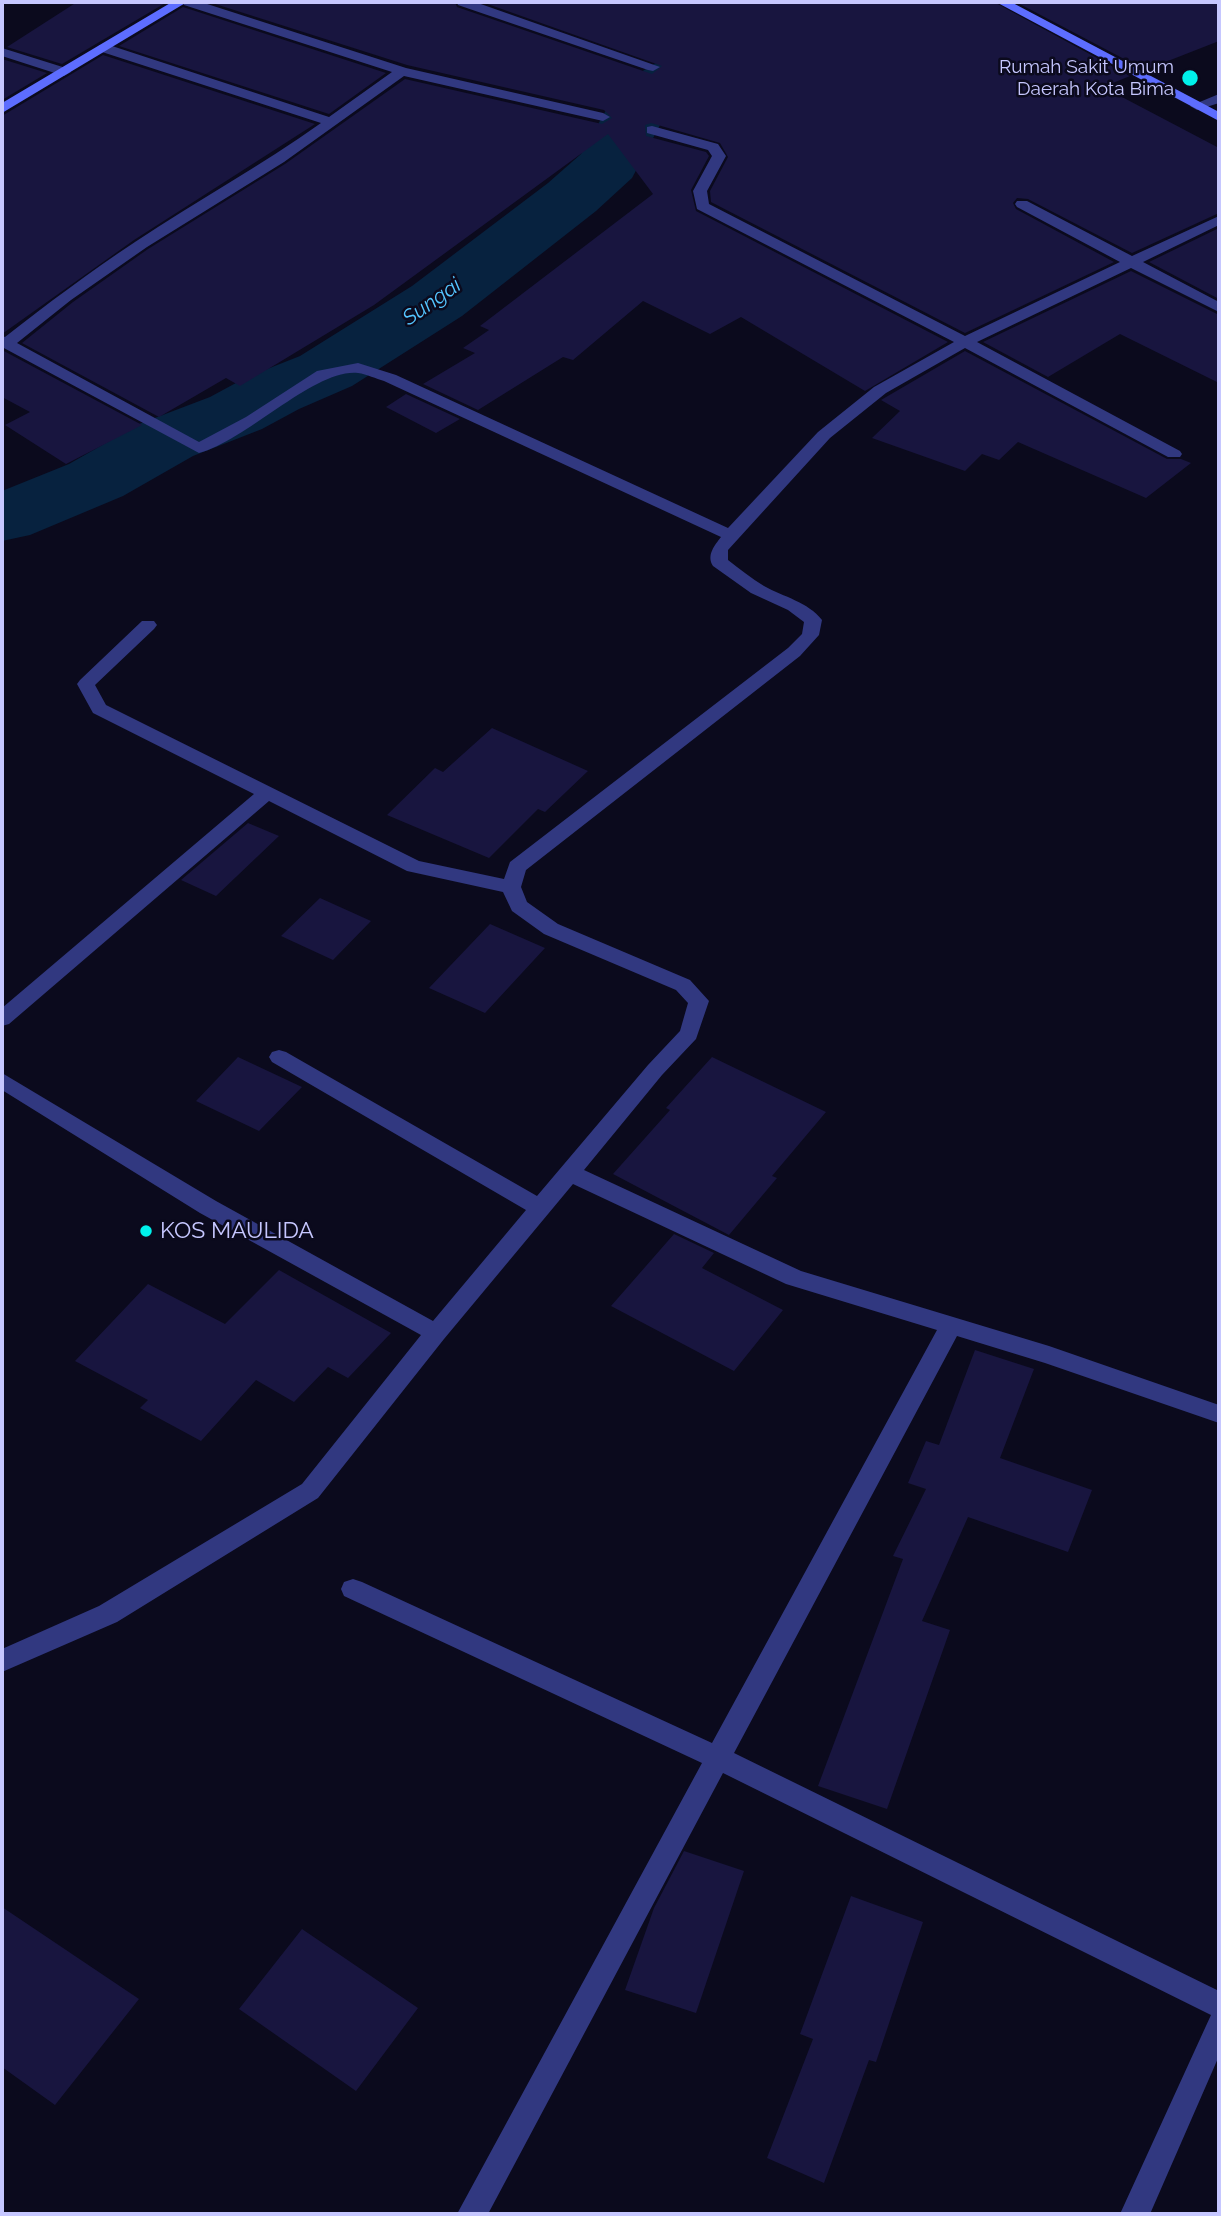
<!DOCTYPE html>
<style>
body{margin:0}
#map{position:relative;width:1221px;height:2216px;overflow:hidden;background:#0b0a1d;font-family:Raleway,sans-serif}
canvas{display:block}
.frame{position:absolute;inset:0;border:4px solid #c6c7ff;pointer-events:none}
</style>
<div id="map">
<canvas width="1221" height="2216"></canvas>
<div class="frame"></div>
</div>
<script>
const ctx = document.querySelector('canvas').getContext('2d');
ctx.lineJoin = 'round';
function fill(path, color) { ctx.fillStyle = color; ctx.fill(path, 'evenodd'); }
function strokePath(path, color, width, dash) { ctx.strokeStyle = color; ctx.lineWidth = width; ctx.lineCap = dash ? 'butt' : 'round'; ctx.setLineDash(dash || []); ctx.stroke(path); }
function write(font, color, halo, rows, align = 'center') {
  ctx.font = font + ' Raleway,sans-serif'; ctx.lineWidth = 5; ctx.setLineDash([]); ctx.textBaseline = 'middle'; ctx.strokeStyle = halo; ctx.fillStyle = color; for (const [text, x, y, turn = 0] of rows) {
    ctx.save(); ctx.translate(x, y); ctx.rotate((+turn || 0) * Math.PI / 180); ctx.textAlign = isNaN(turn) ? turn : align; if (halo) ctx.strokeText(text, 0, 0); ctx.fillText(text, 0, 0); ctx.restore();
  }
}
const river = new Path2D(`
 M757,2H829L820,15L669,108L632,178L596,211L462,316L352,386L299,409L262,429L193,456L123,496L30,535L2,541V491L69,464L139,424L210,397L247,377L300,356L412,286L548,183L581,154L621,84Z`);
const building = new Path2D(`
 M77,2H167L62,64L7,47Z
 M209,2H455L457,7L652,74L662,66L482,2H994L1130,76L1103,87L1219,148V213L1132,253L1028,199L1017,198L1013,203L1016,209L1114,262L965,333L711,202L710,191L728,157L720,143L651,123L645,125L646,136L706,152L709,156L691,190L696,211L948,342L865,391L741,317L710,334L643,301L573,360L563,357L478,410L423,384L475,353L463,348L489,330L480,326L653,194L608,134L374,305L240,386L226,378L159,417L22,343L73,302L148,249L285,164L405,79L602,124L612,118L604,110L407,65Z
 M1016,2H1219V41L1145,70Z
 M183,7L386,73L329,114L119,46Z
 M103,55L315,124L134,240L2,334V116Z
 M2,59L47,73L2,100Z
 M1219,228V299L1149,262Z
 M1131,271L1219,315V383L1120,334L1048,377L983,342Z
 M2,350L142,425L66,464L5,425L30,412L2,397Z
 M965,351L1167,459H1181L1191,463L1146,498L1018,442L999,460L982,454L965,471L872,438L900,411L881,400Z
 M406,394L460,419L436,433L386,407Z
 M492,728L588,771L545,812L538,809L489,858L387,815L435,768L443,772Z
 M248,823L279,836L216,896L181,880Z
 M320,898L371,921L333,960L281,936Z
 M490,924L545,948L485,1013L429,988Z
 M238,1057L302,1087L259,1131L196,1101Z
 M712,1057L826,1112L772,1176L777,1178L729,1235L613,1174L670,1110L666,1108Z
 M674,1234L714,1253L702,1268L783,1310L734,1371L611,1306Z
 M279,1270L391,1333L348,1378L328,1367L294,1402L256,1380L201,1441L140,1408L148,1400L75,1361L148,1284L225,1324Z
 M975,1350L1034,1369L1000,1458L1092,1490L1068,1552L968,1517L922,1621L950,1630L887,1809L818,1786L903,1559L893,1556L926,1489L908,1483L926,1441L939,1445Z
 M684,1851L744,1871L696,2013L625,1990L654,1908Z
 M851,1896L923,1922L876,2062L869,2060L824,2183L767,2158L813,2039L800,2034Z
 M2,1907L139,1999L55,2105L2,2067Z
 M302,1929L418,2008L356,2091L239,2009Z`);
const lane = new Path2D(`
 M1219,94V103L1197,110L1190,106Z`);
const street = new Path2D(`
 M183,2H201L406,68L603,113L610,117L603,121L404,76L284,162L147,247L71,300L17,343L199,442L246,417L317,371L358,363L396,375L728,528L818,432L874,387L954,342L697,209L693,191L712,156L708,150L647,133V127L652,126L718,144L726,156L707,191L709,204L965,336L1120,262L1017,207L1015,204L1017,201H1027L1132,256L1219,216V225L1143,262L1219,302V312L1131,268L977,342L1180,451L1182,454L1180,457H1168L965,348L886,393L830,438L728,550V560C740,569 752,579 764,586C784,597 808,602 822,620L819,635L800,656L526,870L521,887L527,902L558,924L690,980L709,1001L696,1039L662,1075L584,1170L801,1271L1049,1346L1219,1405V1423L1045,1363L957,1336L734,1753L1219,1991V2056L1150,2214H1120L1211,2015L723,1773L488,2214H457L702,1763L344,1596L341,1589L344,1582L353,1579L362,1582L712,1743L937,1330L786,1284L573,1184L444,1339L318,1498L117,1622L2,1672V1649L99,1606L302,1484L421,1335L200,1213L2,1090V1073L216,1201L433,1321L526,1210L272,1062L269,1057L272,1052L279,1050L286,1052L537,1196L648,1065L680,1031L688,1003L676,990L544,934L512,911L503,892L407,871L269,801L9,1024L2,1026V1008L254,794L93,713L77,684L80,680L142,621H154L157,625L154,629L95,685L106,705L419,861L504,879L510,862L788,648L802,634L804,622L788,610L751,593L713,566C706,555 715,545 721,537L384,381C376,379 367,374 358,373C315,368 246,441 199,453L2,347V336L5,337C47,304 90,272 135,242C196,201 261,166 321,123L99,51V45H109L329,117L392,72L184,5Z
 M457,2H475L660,67L653,71L648,70L458,5Z
 M2,48L69,69L71,72L64,76L2,56Z`);
const secondary = new Path2D(`
 M172,2H187L2,113V103Z
 M996,2H1011L1219,112V121Z`);
const markers = [
 [1190,78,9,"#00f1eb"],
 [146,1231,7,"#00f1eb"]
];
const farPoinames = [
 ["Rumah Sakit Umum",1174,67],
 ["Daerah Kota Bima",1174,89]
];
const farWaternames = [
 ["Sungai",432,302,-35]
];
const poiNames = [
 ["KOS MAULIDA",160,1231]
];
fill(river, '#07223f');
fill(building, '#18153f');
fill(lane, '#313880');
fill(street, '#313880');
fill(secondary, '#5d6dff');
for (const [x, y, r, color] of markers) { const dot = new Path2D(); dot.arc(x, y, r, 0, 2 * Math.PI); ctx.fillStyle = color; ctx.fill(dot); strokePath(dot, '#0b0a1d', 2.5); }
write('19px', '#c6c7ff', '#0b0a1d', farPoinames, 'right');
write('italic 21px', '#54c5ff', '#0b0a1d', farWaternames);
write('23px', '#c6c7ff', '#0b0a1d', poiNames, 'left');
</script>
